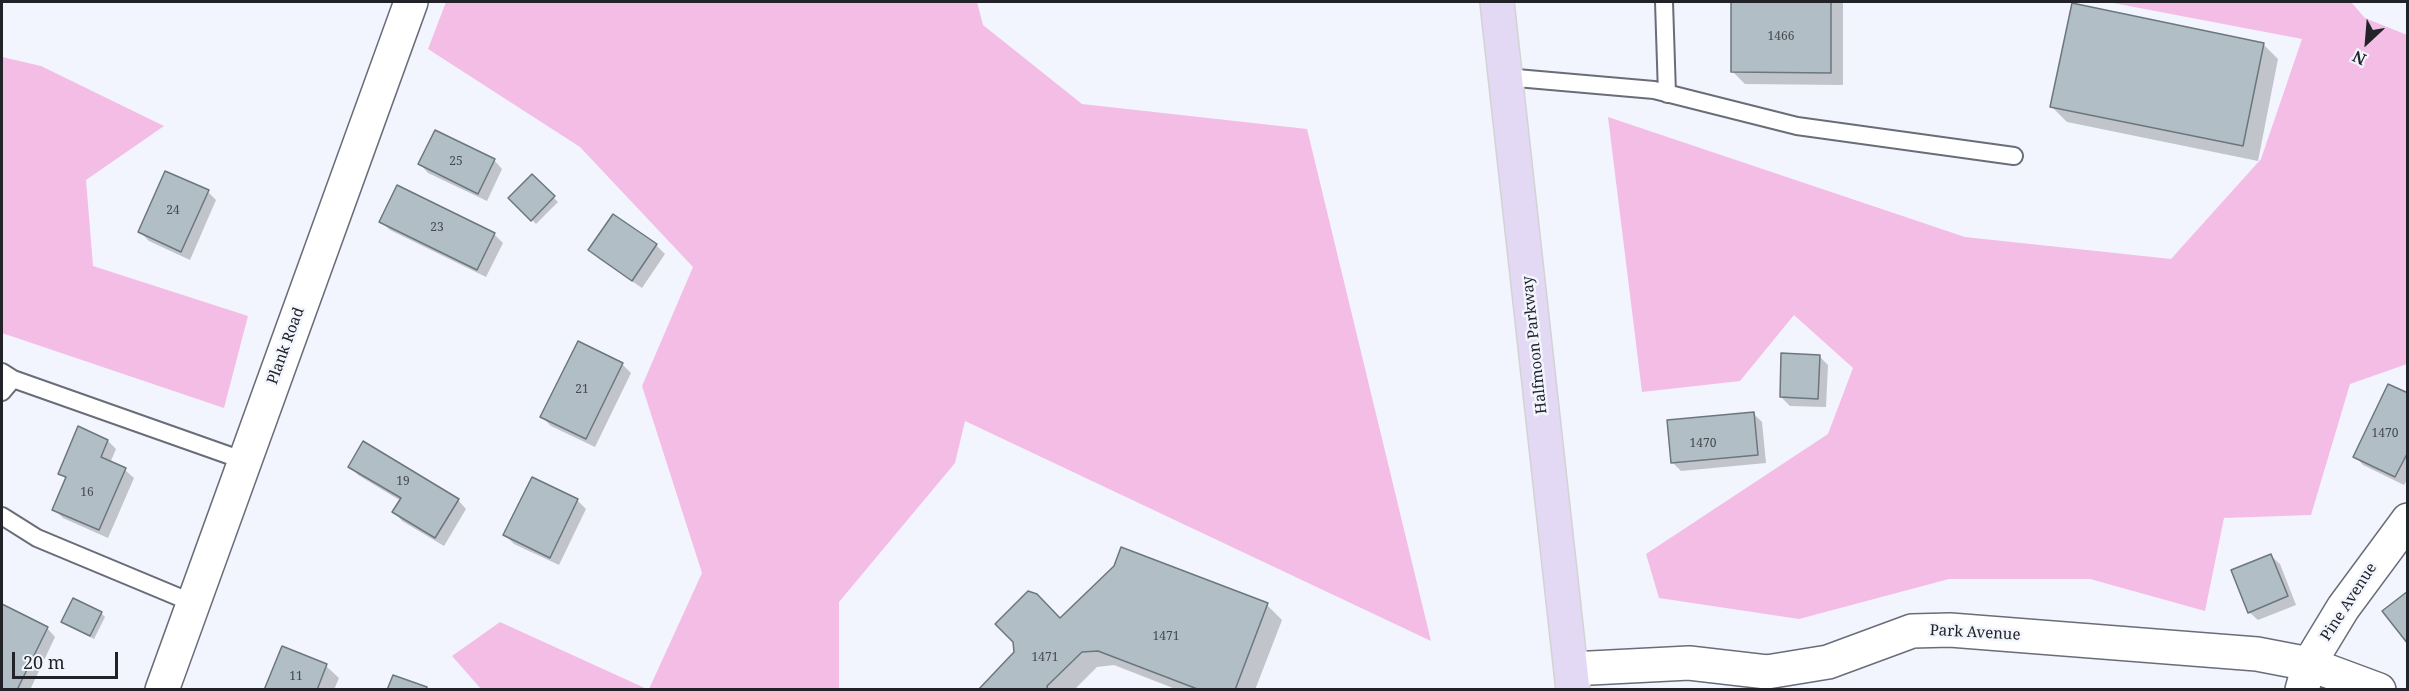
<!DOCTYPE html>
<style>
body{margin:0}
#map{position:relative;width:2409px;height:691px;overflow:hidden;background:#f2f5fd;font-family:"Noto Serif",serif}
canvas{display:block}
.frame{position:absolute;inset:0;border:3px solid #212328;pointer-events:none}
.north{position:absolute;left:2337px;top:12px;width:60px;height:60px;-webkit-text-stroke:4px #f2f5fd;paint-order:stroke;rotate:206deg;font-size:16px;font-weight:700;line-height:24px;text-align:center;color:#212328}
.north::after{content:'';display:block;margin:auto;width:21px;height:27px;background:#212328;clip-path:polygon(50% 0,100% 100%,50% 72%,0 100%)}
.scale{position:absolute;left:12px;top:652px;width:106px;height:27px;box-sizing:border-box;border:3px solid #212328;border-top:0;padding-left:8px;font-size:18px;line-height:21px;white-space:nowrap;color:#212328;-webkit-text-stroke:4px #f2f5fd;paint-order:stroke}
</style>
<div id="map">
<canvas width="2409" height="691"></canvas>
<div class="frame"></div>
<div class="north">N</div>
<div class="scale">20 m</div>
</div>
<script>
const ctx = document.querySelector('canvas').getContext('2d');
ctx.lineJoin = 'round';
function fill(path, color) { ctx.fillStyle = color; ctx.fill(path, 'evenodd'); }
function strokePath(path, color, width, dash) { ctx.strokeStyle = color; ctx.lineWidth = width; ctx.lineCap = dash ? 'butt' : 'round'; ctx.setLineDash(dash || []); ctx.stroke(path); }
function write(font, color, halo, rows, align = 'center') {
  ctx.font = font + ' "Noto Serif",serif'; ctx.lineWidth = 5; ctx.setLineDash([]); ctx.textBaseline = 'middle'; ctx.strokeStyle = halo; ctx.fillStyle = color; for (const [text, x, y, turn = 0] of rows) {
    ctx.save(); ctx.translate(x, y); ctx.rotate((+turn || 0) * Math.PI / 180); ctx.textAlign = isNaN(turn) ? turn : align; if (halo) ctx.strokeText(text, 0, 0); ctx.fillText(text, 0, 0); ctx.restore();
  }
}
const green = new Path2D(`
 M446,2H977L983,25L1082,104L1307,129L1431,641L965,421L955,463L839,602V689H649L702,573L642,386L693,267L580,147L428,49Z
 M2108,2H2351L2365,18L2407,35V364L2350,384L2311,515L2224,518L2205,611L2090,579H1949L1799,619L1659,598L1646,554L1828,434L1853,368L1794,315L1740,381L1642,392L1608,117L1965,237L2171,259L2261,159L2302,39Z
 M2,57L41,66L164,126L86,180L93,266L248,316L224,408L2,333Z
 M500,622L647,689H481L452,656Z`);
const shadow = new Path2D(`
 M1733,2H1843V85L1745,84L1733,72Z
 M2263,44L2278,59L2258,161L2067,122L2052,107Z
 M494,160L502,169L487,201L428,173L420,164Z
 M532,176L558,202L536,224L510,198Z
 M208,192L216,200L190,260L149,241L140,232Z
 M613,216L656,245L665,254L642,288L599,259L590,250Z
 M381,222L494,234L503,243L486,277L390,230Z
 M1820,357L1828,365L1826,407L1790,406L1781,397Z
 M622,364L631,373L595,447L551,426L542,417Z
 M2408,395V478L2404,485L2363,465L2355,456Z
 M1753,413L1762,422L1766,463L1681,471L1672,462Z
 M108,441L116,449L110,463L125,470L134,478L108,538L63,518L54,509L67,480L60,473Z
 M350,466L458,500L466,509L444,546L402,521L394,512L401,501L358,475Z
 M533,479L577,500L586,509L559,565L514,544L505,535Z
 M2271,556L2280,564L2296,605L2258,620L2249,612Z
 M1267,605L1282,620L1255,690H1178L1114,665L1097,667L1074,690H979L1060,620Z
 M2,606L47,628L55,637L30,690H2Z
 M101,613L105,617L94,639L63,622Z
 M283,648L326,666L339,678L334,690H266Z`);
const building = new Path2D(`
 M1731,2H1831V73L1731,72Z
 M2072,3L2264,43L2243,146L2050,107Z
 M435,130L495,159L478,194L418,164Z
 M165,171L209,190L181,252L138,232Z
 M532,174L555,196L531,221L508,198Z
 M397,185L495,233L477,270L379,222Z
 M613,214L657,244L632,281L588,250Z
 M578,341L623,363L586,439L540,417Z
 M1781,353L1820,355L1818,399L1780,397Z
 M2388,384L2408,393V452L2395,477L2353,457Z
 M1754,412L1758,455L1671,463L1667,420Z
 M78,426L108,440L101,457L126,468L99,530L52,510L66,477L58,474Z
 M363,441L459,499L435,538L392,512L401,498L348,467Z
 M532,477L578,499L550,558L503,535Z
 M1121,547L1268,603L1235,690H1200L1098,651L1082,652L1047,686L1048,690H978L1014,652L1013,642L995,624L1028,591L1037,594L1060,618L1114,566Z
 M2271,554L2288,596L2248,613L2231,570Z
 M2408,591V644L2382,611Z
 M73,598L102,612L90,636L61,622Z
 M2,604L48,627L17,690H2Z
 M282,646L327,664L317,690H264Z
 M393,675L427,687L426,690H387Z`);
const service = new Path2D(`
 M1664,2L1667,94
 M1505,77L1654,90L1797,126L2014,156
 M2,372L13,379L245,461
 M2,392L13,379
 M2,516L37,538L193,603`);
const minor = new Path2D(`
 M1571,669L1689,663L1767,672L1828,662L1912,631L1950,630L2257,654L2309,664L2379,690
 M162,690L411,2
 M2302,690L2309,664L2343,608L2408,520`);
const primary = new Path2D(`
 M1497,2L1573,690`);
const numberNames = [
 ["1466",1781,37],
 ["25",456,162],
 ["24",173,211],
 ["23",437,228],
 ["21",582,390],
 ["1470",2385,434],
 ["1470",1703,444],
 ["19",403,482],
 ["16",87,493],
 ["1471",1166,637],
 ["1471",1045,658],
 ["11",296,677]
];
const streetNames = [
 ["Halfmoon Parkway",1535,345,-96],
 ["Plank Road",286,346,-70],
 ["Pine Avenue",2349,602,-57],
 ["Park Avenue",1975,633,3]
];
fill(green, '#f4bde5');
fill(shadow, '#0003');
fill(building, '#b2bec6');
strokePath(building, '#6b777d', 1.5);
strokePath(service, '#696d78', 20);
strokePath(minor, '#696d78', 36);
strokePath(primary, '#d3d3d4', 36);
strokePath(service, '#fff', 16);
strokePath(minor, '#fff', 33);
strokePath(primary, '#e3d9f5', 33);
write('12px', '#454a50', null, numberNames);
write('15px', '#212328', '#f2f5fd', streetNames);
</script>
